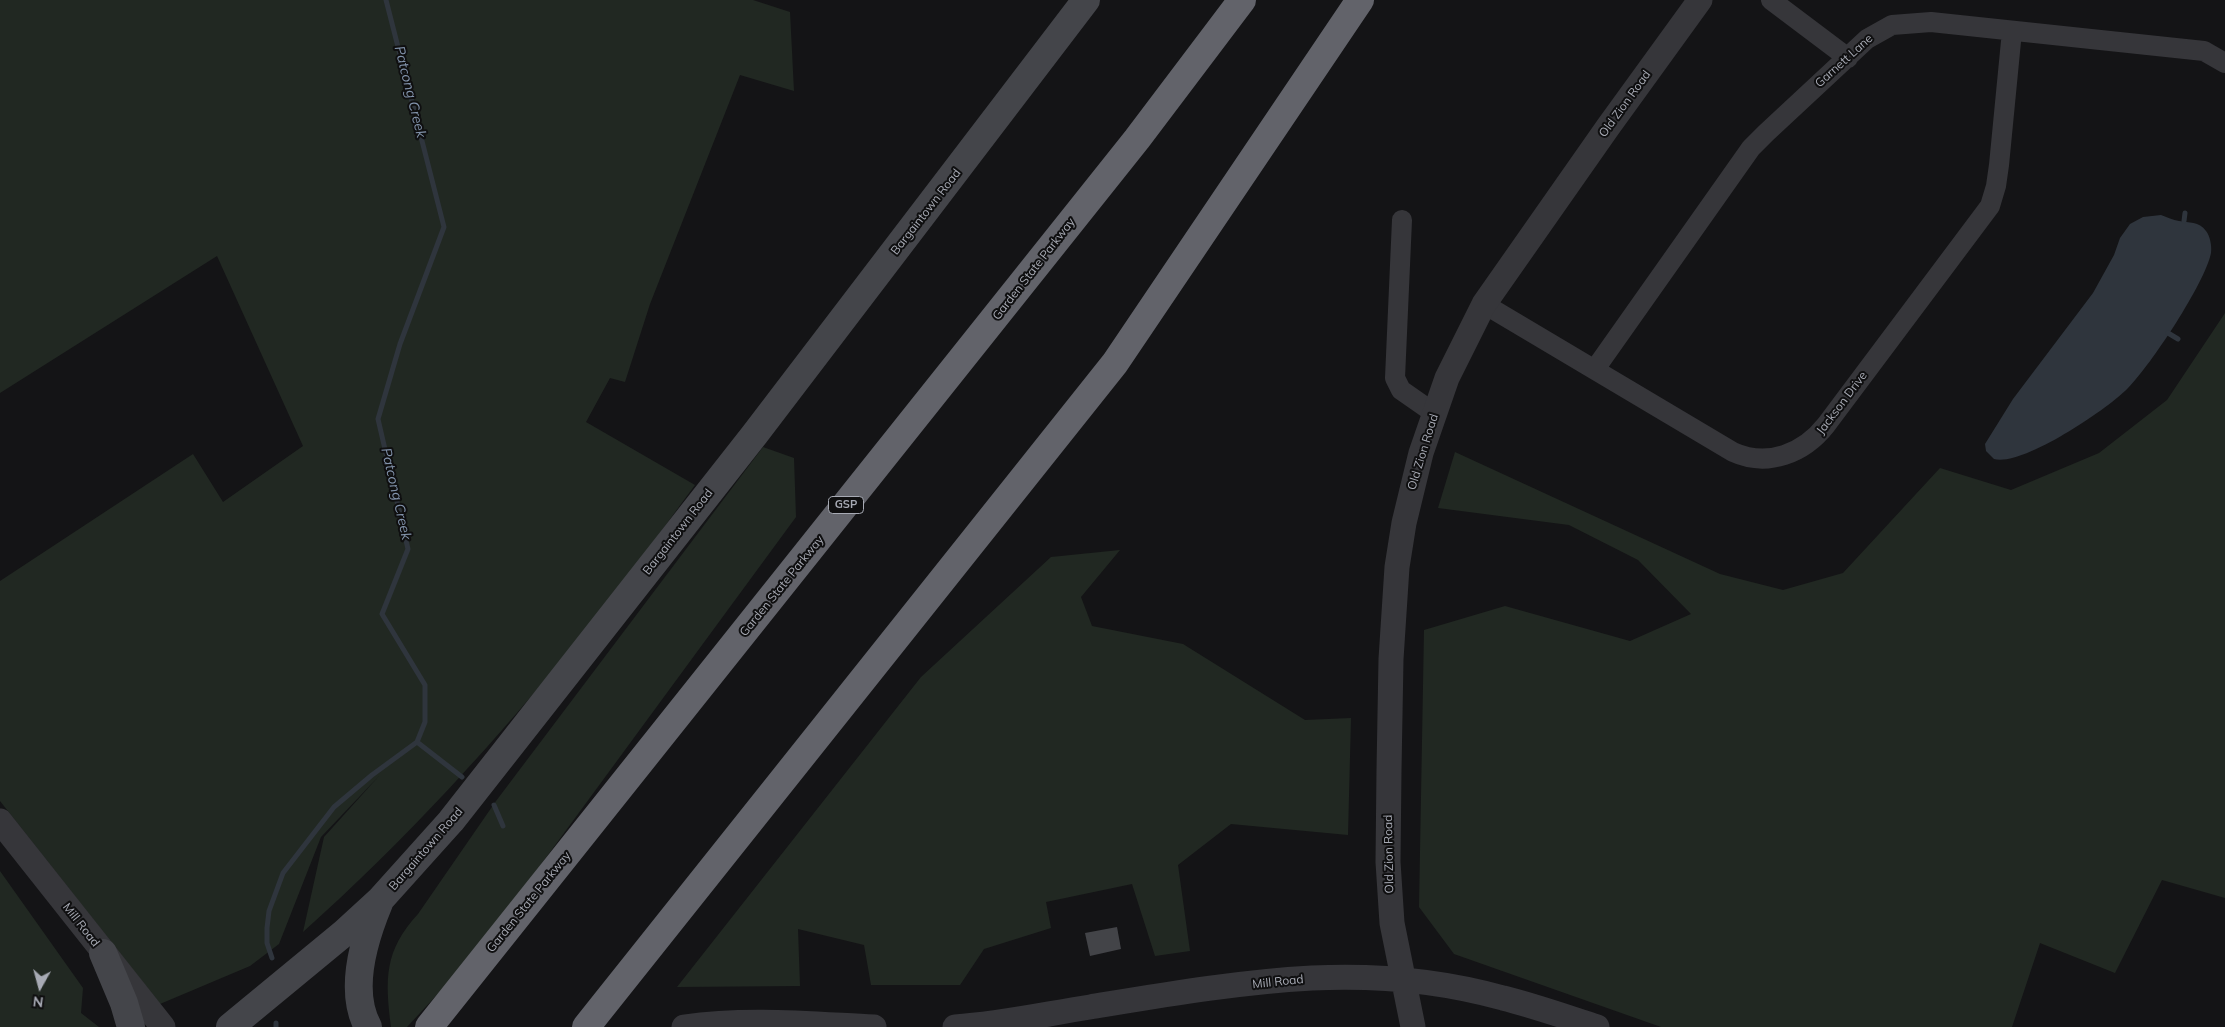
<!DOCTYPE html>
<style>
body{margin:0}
#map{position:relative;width:2225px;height:1027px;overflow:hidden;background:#141416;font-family:Mulish,sans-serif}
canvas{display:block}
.north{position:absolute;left:15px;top:962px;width:50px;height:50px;-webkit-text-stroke:4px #0f0f10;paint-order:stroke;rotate:187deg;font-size:14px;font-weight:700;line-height:20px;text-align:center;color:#a7aab4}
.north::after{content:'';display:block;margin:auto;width:18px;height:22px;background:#a7aab4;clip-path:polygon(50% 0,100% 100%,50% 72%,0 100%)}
</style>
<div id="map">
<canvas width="2225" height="1027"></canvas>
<div class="north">N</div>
</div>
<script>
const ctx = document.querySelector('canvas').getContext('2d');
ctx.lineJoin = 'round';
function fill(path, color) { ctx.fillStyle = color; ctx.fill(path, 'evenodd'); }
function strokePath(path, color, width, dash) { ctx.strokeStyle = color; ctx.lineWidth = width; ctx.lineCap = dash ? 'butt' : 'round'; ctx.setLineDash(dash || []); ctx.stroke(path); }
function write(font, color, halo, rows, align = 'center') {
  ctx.font = font + ' Mulish,sans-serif'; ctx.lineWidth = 4; ctx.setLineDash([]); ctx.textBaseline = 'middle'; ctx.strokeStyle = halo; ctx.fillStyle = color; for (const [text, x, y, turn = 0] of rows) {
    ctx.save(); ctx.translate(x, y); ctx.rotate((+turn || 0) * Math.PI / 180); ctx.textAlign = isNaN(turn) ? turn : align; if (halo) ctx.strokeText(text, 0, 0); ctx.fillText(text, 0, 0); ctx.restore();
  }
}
const green = new Path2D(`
 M0,0H753L790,12L794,91L740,75L650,304L625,382L610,378L586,422L695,485C658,535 622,586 583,634C497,740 405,841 303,932L324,837L379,776L321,837L279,944L250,966L160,1004L0,801V581L193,454L223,502L303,446L217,256L0,393Z
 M2225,313V898L2162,880L2115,973L2040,943L2012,1027H1661L1454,954L1419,907L1424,630L1505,606L1630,641L1691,614L1638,560L1569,525L1438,508L1455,452L1720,574L1783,590L1843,573L1940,468L2011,490L2099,453L2167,400Z
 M763,447L794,458L796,517L520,893L459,971L407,1027H391C385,979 384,951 418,914L496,801Z
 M1120,550L1081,597L1092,626L1183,644L1305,720L1351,718L1348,835L1231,824L1178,865L1190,951L1155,956L1132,884L1046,902L1051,928L984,949L960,985H871L864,945L798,929L800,986L677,987L921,677L1051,557Z
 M0,871L83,988L81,1013L99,1027H0Z`);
const water = new Path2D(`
 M2161,215C2167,217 2173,220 2179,221C2189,223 2199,221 2206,231C2210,236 2212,246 2211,253C2205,283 2151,365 2128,388C2108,409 2022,467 1994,459L1986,451L1985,444L2013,399L2093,293L2114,255L2120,238L2130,224L2143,217Z`);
const stream = new Path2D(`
 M2184,221L2185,213
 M2168,333L2178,339
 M417,742L462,777
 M494,805L503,826
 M272,958L267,943V928L269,911L283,873L334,807L372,775L417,742L425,722V685L382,614L408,549L378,419L400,344L444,227L386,0
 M276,1023V1027`);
const building = new Path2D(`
 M1117,927L1121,949L1090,956L1085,933Z`);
const minor = new Path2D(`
 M1771,0L1848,58
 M1402,220L1395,378L1401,390L1434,413
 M1484,304L1733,452C1768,468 1804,453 1826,425L1990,206L1996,186L1999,165L2012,31
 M1595,369L1751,148L1766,133L1867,39L1892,25L1931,22L2204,51L2225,63`);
const tertiary = new Path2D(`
 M0,821L163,1027
 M684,1027C747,1018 810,1024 874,1027
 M955,1027C1001,1024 1045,1014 1090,1007C1163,995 1238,982 1312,978C1375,975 1442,981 1503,998C1535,1006 1566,1017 1597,1027
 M1413,1027L1392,923L1388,862L1389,770L1391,659L1397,567L1404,523L1421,453L1447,378L1484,304L1608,127L1700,0`);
const secondary = new Path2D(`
 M103,953L124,1003L131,1027
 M230,1027L344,933L380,900L451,821L755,434L1086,0
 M368,1027C348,990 364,939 379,903`);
const motorway = new Path2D(`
 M429,1027L1137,139L1242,0
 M586,1027L1115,363L1360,0`);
const shields = [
 [846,505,35]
];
const shieldNames = [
 ["GSP",846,505]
];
const streetNames = [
 ["Garnett Lane",1844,61,-42],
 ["Old Zion Road",1625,104,-54],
 ["Bargaintown Road",926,212,-52],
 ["Garden State Parkway",1034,269,-52],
 ["Jackson Drive",1842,403,-53],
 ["Old Zion Road",1423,452,-73],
 ["Bargaintown Road",678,532,-52],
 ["Garden State Parkway",782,586,-51],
 ["Bargaintown Road",426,849,-49],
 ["Old Zion Road",1389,854,-91],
 ["Garden State Parkway",529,902,-51],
 ["Mill Road",81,925,52],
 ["Mill Road",1278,982,-6]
];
const waterNames = [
 ["Patcong Creek",410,92,76],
 ["Patcong Creek",396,494,77]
];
fill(green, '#212822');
fill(water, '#2f353d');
strokePath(stream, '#2f353d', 5);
fill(building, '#434448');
strokePath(minor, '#36363a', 20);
strokePath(tertiary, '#36363a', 25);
strokePath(secondary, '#44454a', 28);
strokePath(motorway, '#62636a', 28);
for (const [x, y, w] of shields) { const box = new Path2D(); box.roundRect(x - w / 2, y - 8.5, w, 17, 4); ctx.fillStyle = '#0f0f10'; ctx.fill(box); strokePath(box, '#a7aab4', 1); }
write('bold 11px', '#a7aab4', null, shieldNames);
write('12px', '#a7aab4', '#0f0f10', streetNames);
write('italic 14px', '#8293ab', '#0f0f10', waterNames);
</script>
